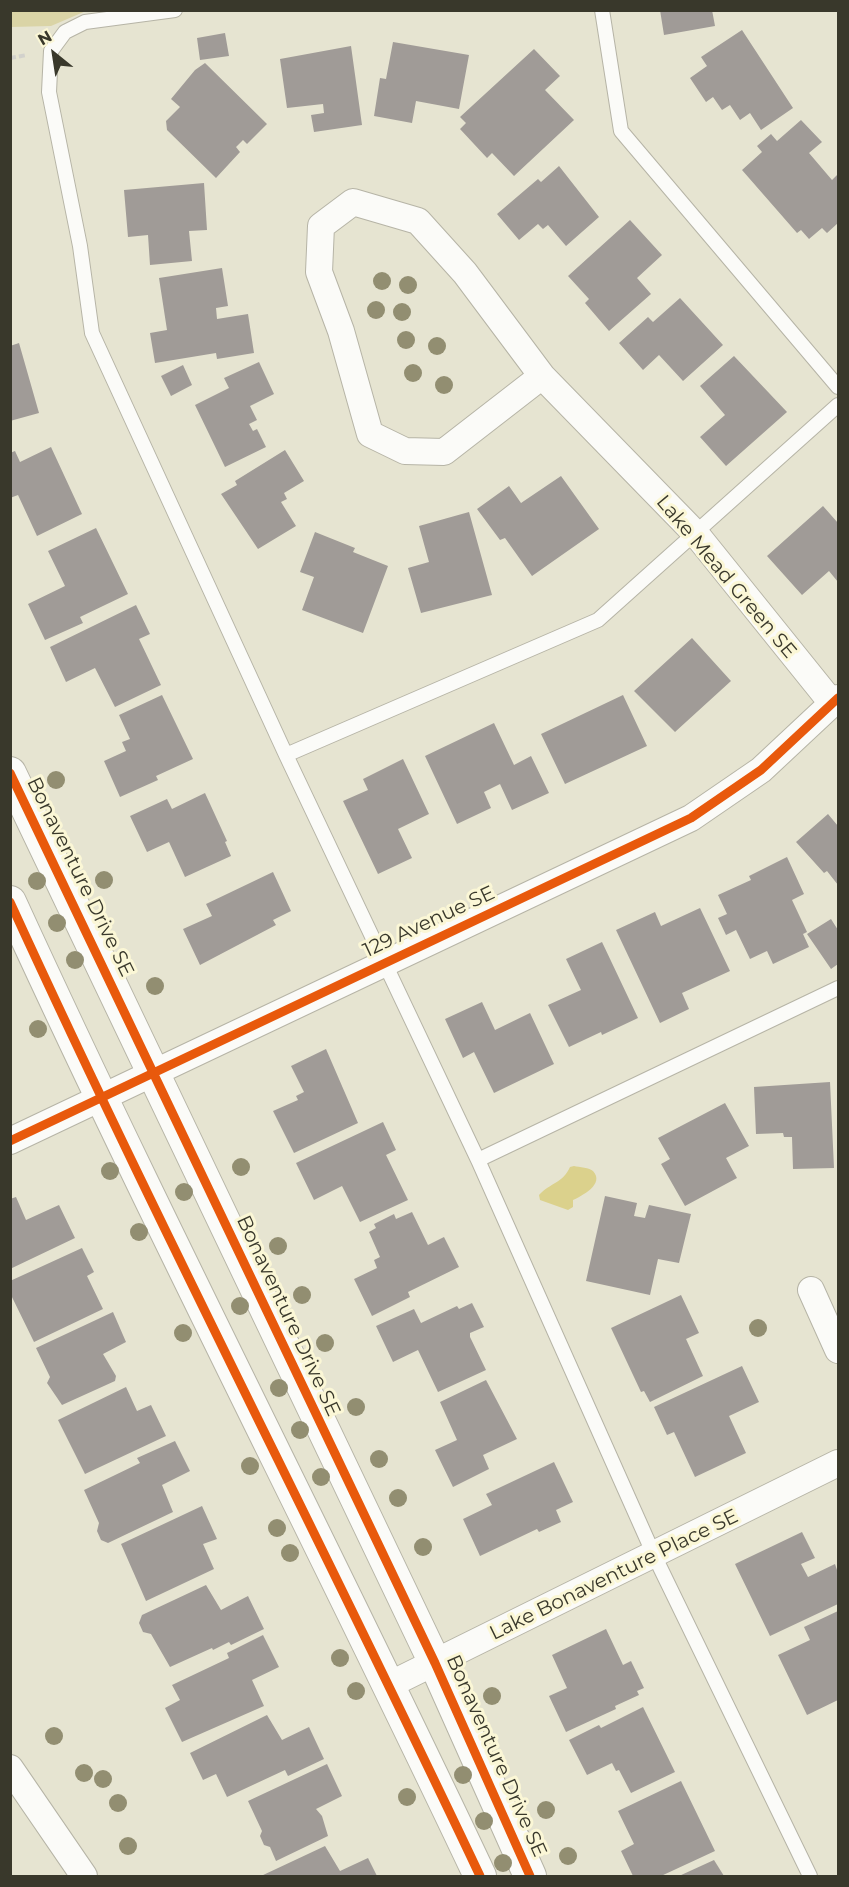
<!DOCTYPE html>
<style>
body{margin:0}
#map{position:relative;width:849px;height:1887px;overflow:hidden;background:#e6e4d1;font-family:Montserrat,sans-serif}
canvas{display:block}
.frame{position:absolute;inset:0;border:12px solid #39382b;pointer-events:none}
.north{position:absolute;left:24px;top:24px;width:60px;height:60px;-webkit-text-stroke:4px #fbf7d6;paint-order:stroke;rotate:330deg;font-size:16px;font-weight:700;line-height:24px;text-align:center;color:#39382b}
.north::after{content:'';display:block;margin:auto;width:21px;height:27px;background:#39382b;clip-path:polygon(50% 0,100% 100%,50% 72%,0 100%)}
</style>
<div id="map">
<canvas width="849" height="1887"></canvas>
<div class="frame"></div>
<div class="north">N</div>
</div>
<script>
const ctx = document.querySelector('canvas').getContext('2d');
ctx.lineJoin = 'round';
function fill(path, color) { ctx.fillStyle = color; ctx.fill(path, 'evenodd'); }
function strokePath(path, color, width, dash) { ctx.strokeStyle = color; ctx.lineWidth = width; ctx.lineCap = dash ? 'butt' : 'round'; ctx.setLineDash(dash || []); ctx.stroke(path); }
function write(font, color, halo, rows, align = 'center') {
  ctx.font = font + ' Montserrat,sans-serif'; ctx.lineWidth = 6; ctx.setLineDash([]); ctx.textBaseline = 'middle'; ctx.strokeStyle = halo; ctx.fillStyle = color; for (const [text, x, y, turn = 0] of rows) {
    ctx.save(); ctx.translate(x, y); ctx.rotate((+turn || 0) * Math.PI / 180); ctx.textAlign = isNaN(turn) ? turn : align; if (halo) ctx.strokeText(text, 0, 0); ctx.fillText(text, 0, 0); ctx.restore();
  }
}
const green = new Path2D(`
 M11,10H86V11L51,26L11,27Z`);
const water = new Path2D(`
 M574,1166C579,1167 590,1168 593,1171C605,1184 582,1196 573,1200V1207L568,1210L540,1200L539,1195C550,1183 563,1183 570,1167Z`);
const building = new Path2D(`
 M660,10H712L715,26L664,35Z
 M742,30L793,108L761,130L750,113L740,120L730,105L722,110L713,97L706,102L690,78L707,66L701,57Z
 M225,33L229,56L200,60L197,38Z
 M393,42L469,55L459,109L416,101L412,123L374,116L380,78L386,79Z
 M351,46L362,125L314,132L311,115L324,113L323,104L287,108L280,59Z
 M534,49L560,76L545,90L574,120L514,176L492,153L487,158L460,129L466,123L460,117Z
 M205,63L267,124L247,144L243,140L236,147L240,152L216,178L167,130L166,121L180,107L171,99L195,70Z
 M801,120L822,142L809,153L832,180L838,174V223L827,233L822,228L809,239L801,230L797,233L742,170L762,152L757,146L771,134L777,141Z
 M559,166L599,217L566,246L548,225L543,229L538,224L519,240L497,214L538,179L541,182Z
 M204,183L207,230L189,231L192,261L150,265L148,235L128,237L124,190Z
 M630,220L662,255L637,278L651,294L609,331L585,303L589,299L568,276Z
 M222,268L228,306L216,308L217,319L248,314L254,353L217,359L216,353L155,363L150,333L167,330L159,278Z
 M680,298L723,345L683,381L659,355L643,370L619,343L648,317L653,322Z
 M19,343L39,413L10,421V346Z
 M734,356L787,412L726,466L700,437L725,415L700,386Z
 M259,362L274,394L250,406L257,420L249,424L253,431L257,429L266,447L225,467L195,405L229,388L224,378Z
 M183,365L192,385L171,396L161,376Z
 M51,447L82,514L37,536L18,495L10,498V453L15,451L20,462Z
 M285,450L304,481L284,493L287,499L281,502L296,526L258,549L221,494L237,485L235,481Z
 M561,476L599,529L532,576L505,538L500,540L477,509L509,486L521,503Z
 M823,506L838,523V582L829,571L802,595L767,556Z
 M469,512L492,595L421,613L408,568L429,562L419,526Z
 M96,528L128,594L80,617L83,623L45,640L28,604L65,586L48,551Z
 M315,532L355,548L353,552L388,566L363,633L302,610L314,577L300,572Z
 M136,605L150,634L139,639L161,685L115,707L95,668L66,682L50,647Z
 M692,638L731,681L675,732L634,691Z
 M162,695L193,759L156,776L158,780L120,797L104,761L126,751L122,742L130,739L119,715Z
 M623,695L647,746L565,784L541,734Z
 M494,723L514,765L531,756L549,793L512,810L500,784L484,792L491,808L457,824L425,756Z
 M403,759L429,814L398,829L412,858L378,874L343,801L368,790L363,779Z
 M205,793L227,841L225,842L231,856L185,877L169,842L147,852L130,816L167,799L172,809Z
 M828,814L838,826V885L827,871L824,873L796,842Z
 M787,857L804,894L792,900L807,932L803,934L809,947L773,964L767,951L750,959L736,930L726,935L718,918L727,914L718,895L751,880L749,876Z
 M273,872L291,911L273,920L276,925L200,965L183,929L212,916L206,904Z
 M700,908L730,971L682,993L689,1009L660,1023L616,930L655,912L661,926Z
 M831,919L838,930V964L831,969L807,934Z
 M602,942L638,1018L602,1035L601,1032L569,1047L548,1005L581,990L566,959Z
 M482,1002L495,1030L530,1013L554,1064L494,1093L474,1052L463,1058L445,1019Z
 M326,1049L358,1123L294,1153L273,1111L298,1100L296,1096L304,1092L291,1066Z
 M830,1082L834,1168L793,1169L792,1137H784L783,1133L756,1134L754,1087Z
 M725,1103L749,1146L726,1158L737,1178L685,1206L661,1164L670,1159L658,1138Z
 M383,1122L396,1150L386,1155L408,1200L360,1222L342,1186L314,1200L296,1163Z
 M605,1196L637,1203L634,1216L645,1218L649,1205L691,1214L679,1263L658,1259L650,1295L586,1281Z
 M16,1197L26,1220L59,1205L75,1238L10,1269V1199Z
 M412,1212L428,1245L444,1237L459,1267L408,1292L410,1297L372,1316L354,1279L377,1268L374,1260L380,1257L369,1232L376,1228L374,1224L394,1214L396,1219Z
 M82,1248L94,1272L87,1276L103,1309L34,1342L10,1293V1281Z
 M681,1295L699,1333L686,1339L703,1376L650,1402L644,1391L641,1392L611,1328Z
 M472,1303L484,1327L470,1333V1337L486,1370L438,1392L418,1350L393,1362L376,1326L414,1309L421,1323L457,1306L459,1309Z
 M113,1312L126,1342L103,1354L116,1376L115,1381L62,1405L47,1383L50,1377L36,1348Z
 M742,1366L759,1402L729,1416L746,1453L695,1477L674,1432L667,1435L654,1407Z
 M486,1380L517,1439L483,1455L489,1469L453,1487L435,1450L457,1440L440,1402Z
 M126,1387L137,1411L151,1405L166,1436L85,1474L58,1420Z
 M175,1441L190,1471L162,1485L173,1512L108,1543L101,1540L97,1531L99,1523L84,1490L140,1463L137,1458Z
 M554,1462L573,1502L556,1510L561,1522L539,1532L537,1529L480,1556L463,1519L492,1505L486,1494Z
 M202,1506L217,1539L203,1544L214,1569L146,1601L121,1544Z
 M802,1532L815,1558L801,1564L808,1577L835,1564L838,1573V1604L770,1636L735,1564Z
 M206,1585L221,1610L248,1596L264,1629L231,1645L229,1642L213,1650L212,1648L170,1667L151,1634L143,1632L139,1623L142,1615Z
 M838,1611V1700L807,1715L778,1655L810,1640L804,1627Z
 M606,1629L623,1665L631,1661L644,1688L637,1691L639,1695L615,1706L616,1709L566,1732L549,1696L567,1688L552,1655Z
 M263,1635L279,1667L252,1680L264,1706L182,1742L165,1708L180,1700L172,1685L229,1658L227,1653Z
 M643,1707L675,1772L631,1793L619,1770L616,1771L612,1763L587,1775L569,1740L599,1725L601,1728Z
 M267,1715L282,1740L309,1727L324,1759L288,1776L285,1770L227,1797L216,1774L203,1780L190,1753Z
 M327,1764L342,1796L316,1809L322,1816L328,1836L276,1861L270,1847L264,1845L260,1836L262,1831L248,1801Z
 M681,1781L715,1851L661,1876H633L621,1851L634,1844L618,1811Z
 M325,1846L340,1871L368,1858L377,1876H261Z
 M714,1860L724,1876H679Z`);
const path = new Path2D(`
 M10,58L27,55`);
const service = new Path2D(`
 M175,10L85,22L65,32L51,51L49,92L80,246L92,333L286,755L478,1160L654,1555L810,1876
 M602,10L621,131L838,387
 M286,755L598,620L838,405
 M478,1160L838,988`);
const minor = new Path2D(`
 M542,376L444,452L405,451L370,434L341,331L319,272L321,226L353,202L418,221L465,273L542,376L696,534L832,703
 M10,1141L691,818L761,770L838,698
 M811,1290L838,1350
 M389,1685L838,1463
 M10,1768L84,1876`);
const tertiary = new Path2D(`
 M10,773L435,1663L530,1876
 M10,902C160,1230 326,1550 480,1876`);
const cycleway = new Path2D(`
 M10,773L435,1663L530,1876
 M10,902C160,1230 326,1550 480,1876
 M10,1141L691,818L761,770L838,698`);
const trees = [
 [382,281],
 [408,285],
 [376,310],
 [402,312],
 [406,340],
 [437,346],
 [413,373],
 [444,385],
 [56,780],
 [104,880],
 [37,881],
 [57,923],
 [75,960],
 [155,986],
 [38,1029],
 [241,1167],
 [110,1171],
 [184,1192],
 [139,1232],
 [278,1246],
 [302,1295],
 [240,1306],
 [758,1328],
 [183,1333],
 [325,1343],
 [279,1388],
 [356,1407],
 [300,1430],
 [379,1459],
 [250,1466],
 [321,1477],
 [398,1498],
 [277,1528],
 [423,1547],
 [290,1553],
 [340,1658],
 [356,1691],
 [492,1696],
 [54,1736],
 [84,1773],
 [463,1775],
 [103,1779],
 [407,1797],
 [118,1803],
 [546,1810],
 [484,1821],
 [128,1846],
 [568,1856],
 [503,1863]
];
const streetNames = [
 ["Lake Mead Green SE",726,577,50],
 ["Bonaventure Drive SE",80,877,64],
 ["129 Avenue SE",429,922,-25],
 ["Bonaventure Drive SE",288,1316,65],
 ["Lake Bonaventure Place SE",614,1575,-26],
 ["Bonaventure Drive SE",496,1756,66]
];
fill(green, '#dad4a6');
fill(water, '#dbd18c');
fill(building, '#a09b97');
strokePath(service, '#b6b4a6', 16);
strokePath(minor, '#b6b4a6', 28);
strokePath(tertiary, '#b6b4a6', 34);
strokePath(path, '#d2d1cc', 4, [6, 3]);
strokePath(service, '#fbfbf8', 14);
strokePath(minor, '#fbfbf8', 26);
strokePath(tertiary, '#fbfbf8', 32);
strokePath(cycleway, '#e8590c', 9);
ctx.fillStyle = '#928e71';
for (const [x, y] of trees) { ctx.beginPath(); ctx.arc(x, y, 9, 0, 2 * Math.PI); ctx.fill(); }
write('20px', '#39382b', '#fbf7d6', streetNames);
</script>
